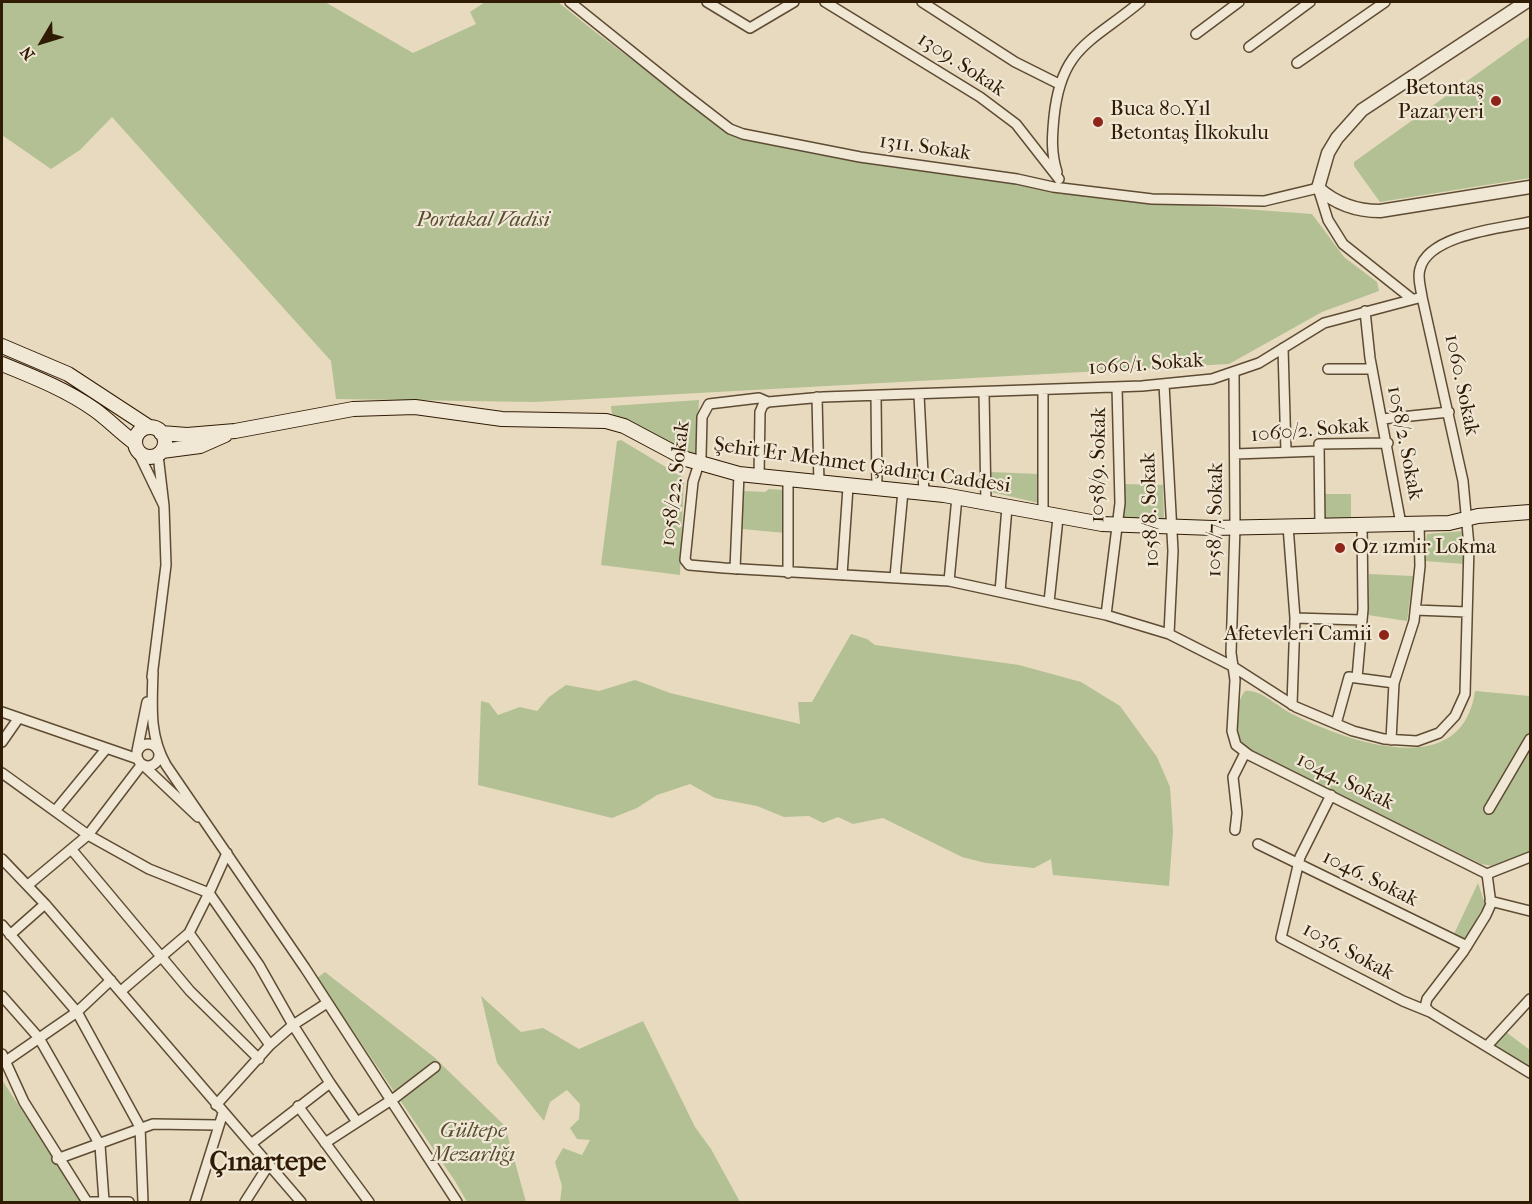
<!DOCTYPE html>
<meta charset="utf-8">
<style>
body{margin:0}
#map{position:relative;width:1532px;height:1204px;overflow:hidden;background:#e8dabe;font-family:"IM FELL French Canon",serif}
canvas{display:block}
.frame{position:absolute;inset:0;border:3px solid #301b05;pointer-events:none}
.north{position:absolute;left:12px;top:12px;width:60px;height:60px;-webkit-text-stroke:4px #f0e7d5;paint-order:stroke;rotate:232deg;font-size:16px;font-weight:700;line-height:24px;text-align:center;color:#301b05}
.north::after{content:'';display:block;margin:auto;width:21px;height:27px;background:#301b05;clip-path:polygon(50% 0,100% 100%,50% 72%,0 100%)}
</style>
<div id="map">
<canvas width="1532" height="1204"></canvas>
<div class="frame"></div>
<div class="north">N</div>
</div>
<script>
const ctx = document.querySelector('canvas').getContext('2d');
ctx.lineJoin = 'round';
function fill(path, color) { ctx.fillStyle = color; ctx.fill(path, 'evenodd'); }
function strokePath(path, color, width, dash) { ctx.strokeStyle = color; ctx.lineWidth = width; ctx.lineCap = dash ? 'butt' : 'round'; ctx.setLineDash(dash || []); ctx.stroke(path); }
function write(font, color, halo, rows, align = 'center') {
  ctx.font = font + ' "IM FELL French Canon",serif'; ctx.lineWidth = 4.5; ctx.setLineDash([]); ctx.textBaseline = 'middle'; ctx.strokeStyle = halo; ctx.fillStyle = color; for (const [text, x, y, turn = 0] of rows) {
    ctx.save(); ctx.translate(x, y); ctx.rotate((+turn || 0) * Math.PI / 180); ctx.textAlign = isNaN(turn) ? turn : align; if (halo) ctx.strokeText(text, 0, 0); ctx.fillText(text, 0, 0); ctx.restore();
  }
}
const green = new Path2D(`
 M2,2H325L413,53L476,24L470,12L485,2H558L594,31L731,134L1163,203L1312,214L1344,257L1377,282L1379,291L1322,312L1229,364L534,402L336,399L331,361L112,117L80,150L51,169L2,135Z
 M1530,36V178L1380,202L1354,166V162Z
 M699,400L696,457L612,414L611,406Z
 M621,440L684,478L680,575L601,565L617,441Z
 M990,472L1039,474V503L991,492Z
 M1122,484L1163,485L1164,521L1123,520Z
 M769,489L785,490V533L742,529L741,495L743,491L765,492Z
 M1319,494H1351V521L1320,523Z
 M1464,531L1465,564L1424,561L1427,534Z
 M1369,574L1413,576L1407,621L1368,615Z
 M851,634L867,639L875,645L1019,665L1081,682L1120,706L1157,757L1170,787L1173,831L1169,886L1053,875L1051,859L1034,868L986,863L962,857L883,818L853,824L838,817L823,823L809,816L784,817L757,806L715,798L690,784L657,795L637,808L612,818L478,785L481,701L489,703L498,715L520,707L537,711L549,697L566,685L599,691L635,680L670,693L800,724L798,702H812Z
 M1245,691C1260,689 1277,706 1290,713C1344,740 1462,785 1475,691L1530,696V851L1492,866L1481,864L1247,749C1232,738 1234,704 1245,691Z
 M1478,883L1485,904L1465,939L1454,934Z
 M325,972L434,1057L505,1126L526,1202H467L455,1181L317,978Z
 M481,996L521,1032L543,1028L579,1049L643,1021L695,1127L711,1149L740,1202H560L562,1186L555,1162L563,1148L582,1155L590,1140L577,1139L570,1128L579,1119L580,1104L567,1090L550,1102L544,1121L497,1063Z
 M1506,1032L1530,1050V1067L1494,1045Z
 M2,1080L82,1202H2Z`);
const minor = new Path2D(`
 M570,2L682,92L730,129L743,134L860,157L1017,179L1053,187L1152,199L1264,201L1318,188L1328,220L1343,244L1412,299
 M707,2L750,28L794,2
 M825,2L980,97L1016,124L1059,179
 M922,2L1015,62L1059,84
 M1196,34L1239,2
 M1249,47L1310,2
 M1297,63L1385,2
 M1057,172C1051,153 1052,137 1054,117C1061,47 1092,42 1140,2
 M1422,297L1324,323L1259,363L1212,379L1142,386L823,397L768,402L759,398L709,404L702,417L701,457L693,482L685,560L689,565L724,568L949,581L1106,615L1169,634L1232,666L1296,707L1353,731L1384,739L1417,741L1439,733L1455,716L1465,694L1469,546L1463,481L1422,297C1421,288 1417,278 1420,269C1428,235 1501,228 1530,222
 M1365,311L1370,358L1401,524
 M1283,348L1286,452
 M1328,369H1372
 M1234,374L1235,527L1231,653L1235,680L1232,731L1236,745L1249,755L1487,874
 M1164,384L1173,551L1169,634
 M1043,390V515
 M984,392L986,503
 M919,395L924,493
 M876,396L877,489
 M817,397L819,484
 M1382,419L1449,412
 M137,450L164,506L158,455
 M1235,454L1319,451
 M759,477L760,412L763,405L768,402
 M1288,526L1295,618L1292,705
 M1320,526L1319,444L1388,443
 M735,569L739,474
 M788,573V481
 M842,575L848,487
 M895,577L903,491
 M949,581L957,497
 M1000,592L1007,507
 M1049,602L1058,518
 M1415,610L1467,612
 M1106,615L1120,503L1117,387
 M1295,618L1362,620
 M153,672C152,706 149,735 166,765L305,968L457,1202
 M152,677L166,565L164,506
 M1357,678L1363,609L1362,525
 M1394,683L1414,621L1420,566L1419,523
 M2,712L138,759
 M1336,724L1349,677L1394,683L1391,740
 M2,742L18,719
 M137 755a11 11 0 1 1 22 0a11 11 0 1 1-22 0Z
 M137,751L147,702
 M2,773L88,835L149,869L209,893L189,933L270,1045
 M1331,795L1300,857L1281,938L1403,1001L1430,1012L1530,1073
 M1489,809L1530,739
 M55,811L106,749
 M1235,830L1237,813L1233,777L1245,753
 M1258,844L1467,946
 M72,850L190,991L259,1059
 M227,853L209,893L259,965L293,1025L327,1003
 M2,859L45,904L301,1202
 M1487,874L1530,857
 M28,885L88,835L142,764L198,817
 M1490,901L1530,911
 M2,925L77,1012L140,1127L143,1202
 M10,935L45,904
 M121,991L189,933
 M2,996L39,1038L100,1145L104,1201
 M1430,1012L1425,1007L1427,999L1463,952L1486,915L1491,904L1487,874
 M1487,1046L1530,999
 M2,1054L24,1102L87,1202
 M6,1061L77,1012L111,980
 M330,1083L357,1122
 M216,1105L270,1045L293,1025L330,1083L251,1144
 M298,1106L369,1202
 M325,1143L396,1097L435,1067
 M57,1159L153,1124L217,1125
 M87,1202H129
 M195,1202L223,1113
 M245,1202L268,1166`);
const tertiary = new Path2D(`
 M1526,2L1362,110L1337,138L1328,153L1318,188C1336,204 1356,211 1380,211L1530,187`);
const secondary = new Path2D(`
 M2,346L68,374L149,427
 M2,364C34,377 67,390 95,410C109,420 121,433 135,443
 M135 442a15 15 0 1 1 30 0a15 15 0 1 1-30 0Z
 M161,433L187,435L235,431L353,409L415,407L502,419L606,421L624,426L686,459L739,474L944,495L1102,524L1213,528L1449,523L1478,516L1530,512
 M162,451L200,446L225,435`);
const markers = [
 [1496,101,6,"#8f2418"],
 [1098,122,6,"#8f2418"],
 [1340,548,6,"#8f2418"],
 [1384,635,6,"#8f2418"]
];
const streetNames = [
 ["1309. Sokak",961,65,33],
 ["1311. Sokak",925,148,8],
 ["1060/1. Sokak",1146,365,-4],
 ["1060. Sokak",1461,385,78],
 ["1060/2. Sokak",1310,431,-5],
 ["1058/2. Sokak",1404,443,79],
 ["1058/9. Sokak",1099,465,-89],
 ["Şehit Er Mehmet Çadırcı Caddesi",862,466,8],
 ["1058/22. Sokak",676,484,-83],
 ["1058/8. Sokak",1151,510,-92],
 ["1058/7. Sokak",1216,520,-89],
 ["1044. Sokak",1345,782,26],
 ["1046. Sokak",1370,879,26],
 ["1036. Sokak",1348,952,28]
];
const poiNames = [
 ["Betontaş",1484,89],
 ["Pazaryeri",1484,113],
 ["Buca 80.Yıl",1110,110,"left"],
 ["Betontaş İlkokulu",1110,134,"left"],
 ["Oz ızmir Lokma",1352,548,"left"],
 ["Afetevleri Camii",1372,635]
];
const parkNames = [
 ["Portakal Vadisi",483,221],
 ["Gültepe",473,1132],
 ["Mezarlığı",473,1156]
];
const districtNames = [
 ["Çınartepe",268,1163]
];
fill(green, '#b2c094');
strokePath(minor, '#5e4b33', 12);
strokePath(tertiary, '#5e4b33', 15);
strokePath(secondary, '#301b05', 16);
strokePath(minor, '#f0e7d5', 9);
strokePath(tertiary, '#f0e7d5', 12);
strokePath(secondary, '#f0e7d5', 14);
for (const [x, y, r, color] of markers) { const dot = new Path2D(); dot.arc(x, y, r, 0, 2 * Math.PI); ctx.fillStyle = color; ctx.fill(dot); strokePath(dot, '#f0e7d5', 2); }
write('21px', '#301b05', '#f0e7d5', streetNames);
write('21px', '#301b05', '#f0e7d5', poiNames, 'right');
write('italic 21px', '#574d30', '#f0e7d5', parkNames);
write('bold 27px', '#301b05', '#f0e7d5', districtNames);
</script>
